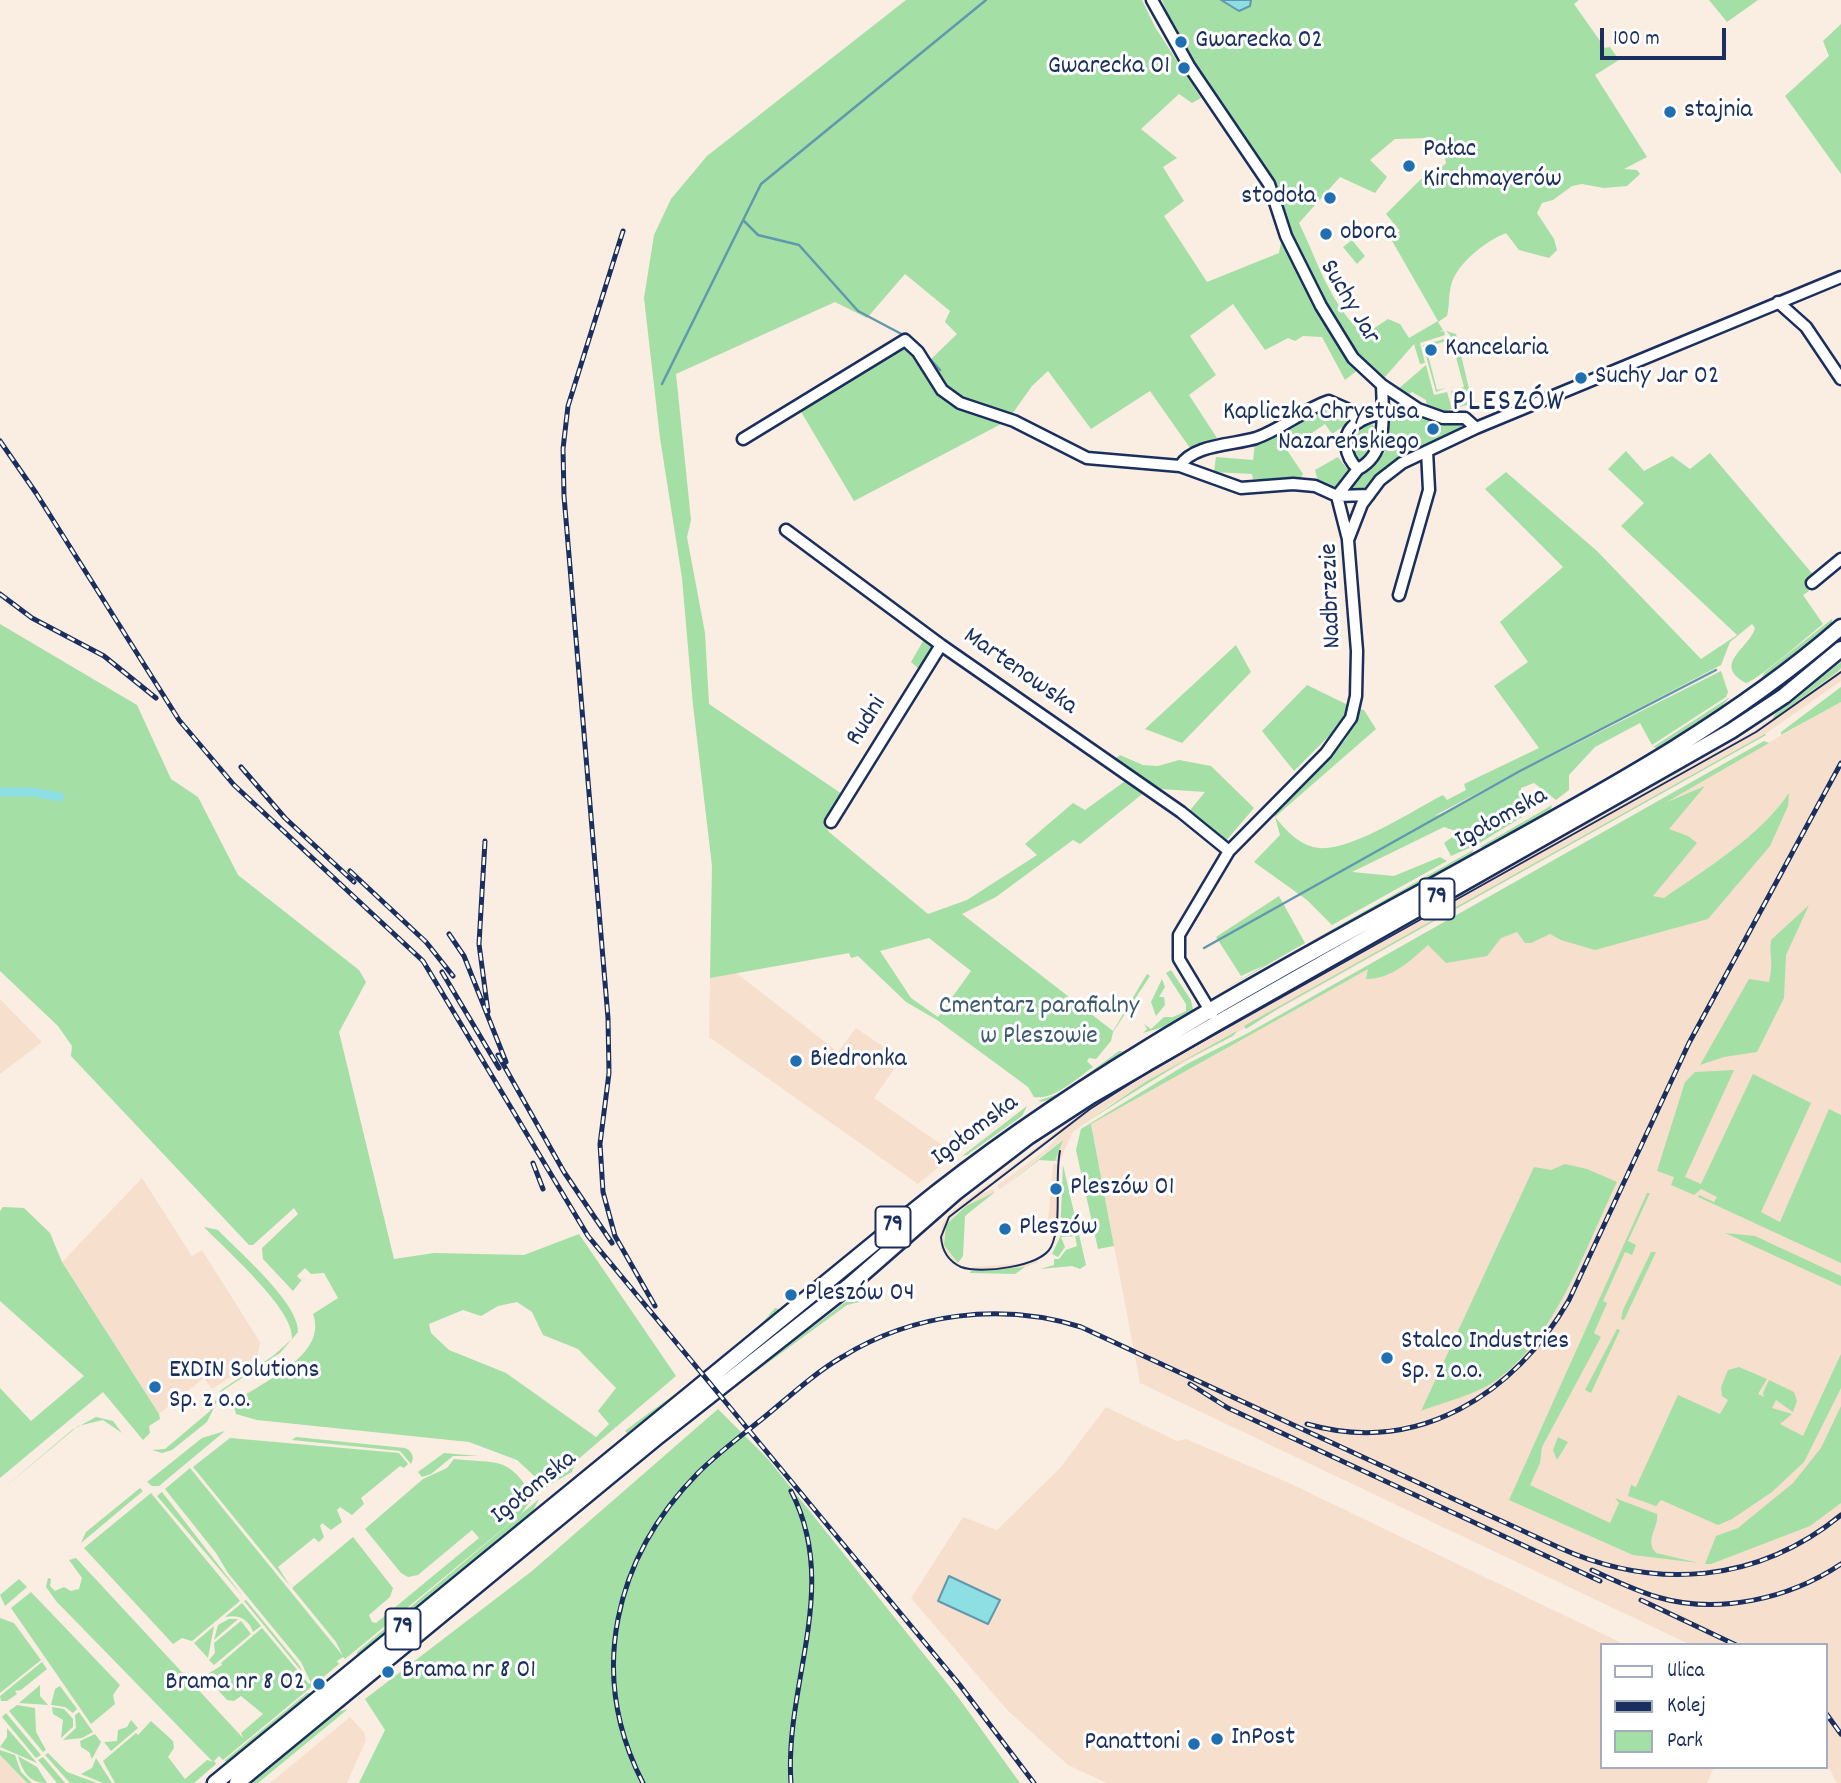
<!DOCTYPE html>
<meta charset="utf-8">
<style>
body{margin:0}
#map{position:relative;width:1841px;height:1783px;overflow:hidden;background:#faede2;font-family:Dekko,sans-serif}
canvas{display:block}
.legend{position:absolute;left:1600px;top:1643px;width:228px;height:126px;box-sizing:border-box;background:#fff;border:2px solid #a4acbf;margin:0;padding:9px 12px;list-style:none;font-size:21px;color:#1b2f5e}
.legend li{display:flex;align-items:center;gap:14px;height:35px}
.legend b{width:35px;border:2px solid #a4acbf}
.scale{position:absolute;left:1600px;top:28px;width:126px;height:32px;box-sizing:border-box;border:4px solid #1b2f5e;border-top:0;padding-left:9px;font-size:21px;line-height:24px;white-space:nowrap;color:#1b2f5e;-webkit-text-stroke:5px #fff;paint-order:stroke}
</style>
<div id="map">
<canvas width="1841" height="1783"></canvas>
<ul class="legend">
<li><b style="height:9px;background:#fff"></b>Ulica</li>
<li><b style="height:9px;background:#1b2f5e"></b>Kolej</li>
<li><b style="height:19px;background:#a4dfa5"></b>Park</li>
</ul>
<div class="scale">100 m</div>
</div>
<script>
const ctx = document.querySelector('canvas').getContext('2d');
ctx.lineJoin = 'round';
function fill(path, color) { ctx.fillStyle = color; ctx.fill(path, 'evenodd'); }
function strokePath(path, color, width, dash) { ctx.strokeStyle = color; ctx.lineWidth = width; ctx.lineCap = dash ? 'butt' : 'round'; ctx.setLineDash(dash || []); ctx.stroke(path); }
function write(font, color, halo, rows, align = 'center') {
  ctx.font = font + ' Dekko,sans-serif'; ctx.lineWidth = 6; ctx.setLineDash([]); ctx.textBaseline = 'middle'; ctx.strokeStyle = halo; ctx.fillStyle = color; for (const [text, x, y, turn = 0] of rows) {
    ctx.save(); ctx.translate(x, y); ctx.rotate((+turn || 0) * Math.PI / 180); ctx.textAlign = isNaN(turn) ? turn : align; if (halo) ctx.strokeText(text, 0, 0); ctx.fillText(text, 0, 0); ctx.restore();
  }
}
const built = new Path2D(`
 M1841,668V681L1761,737L1109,1105L1072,1133L1060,1161H1055L1062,1140L1000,1189L997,1186L1047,1149L1060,1134L995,1183L993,1180L1098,1101L1153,1066L1757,729Z
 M1841,702V1783H1837L1825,1761V1645H1691L1140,1383L1091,1124Z
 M735,972L838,1052L856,1028L901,1059L874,1098L955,1154L918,1184L709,1037L710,978Z
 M0,999L42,1042L0,1074Z
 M1053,1164H1059L1056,1234H1047Z
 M142,1178L192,1256L202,1250L260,1342L257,1360L212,1389L204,1378L159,1414L62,1262Z
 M989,1183L991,1186L983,1193L993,1189L995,1192L962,1208L945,1227L944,1245L958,1263L956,1267L941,1249L942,1224L951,1212Z
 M1038,1258L1037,1263L1025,1267L971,1271L973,1267L1026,1263Z
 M1106,1407L1177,1441L1186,1439L1287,1482L1626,1645H1601V1767H1714L1707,1783H1106L1068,1765L1008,1711L911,1598L963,1517L997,1530L1060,1468Z
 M350,1717L364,1732L366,1740L347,1783H270Z
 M0,1755L27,1783H0Z`);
const green = new Path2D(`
 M906,0H1142L1155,27L1201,98L1192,103L1179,94L1141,129L1177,158L1163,167L1184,201L1164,216L1207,282L1279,253L1282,237L1267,176L1203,77L1173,27L1162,0H1221L1239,11L1250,6L1251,0H1579L1574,4L1605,48L1610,47L1619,60L1595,75L1647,157L1624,169L1637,170L1640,174L1627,186L1604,188L1582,184L1572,186L1553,200L1542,203L1537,213L1554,239L1557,250L1549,258L1519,250L1506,233C1486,241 1460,261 1452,282C1448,293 1450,305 1447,316L1438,322L1443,330L1439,332L1444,331L1445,335L1420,343L1425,363L1420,364L1414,344L1385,377L1367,363L1345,380L1322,337L1303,336L1295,341L1288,338L1265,350L1233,304L1190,336L1216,375L1189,395L1217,438L1190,448L1150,391L1091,429L1048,371L1032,386L1007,421L854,501L800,410L904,343C927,365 941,416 981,413L977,407L943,389L927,363L957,334L945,322L950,311L905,274L867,318L835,302L676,374L691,520L687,537L705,633L709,704L845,796L824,824L829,832L928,914L967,900L1037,855L1025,844L1073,803L1085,810L1128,779L1146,791L1080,844L1073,840L996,897L962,914L1113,1031L1147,974L1150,976L1113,1032L1111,1041L1096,1059L1089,1058L1087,1061L1093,1067C1076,1079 1054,1100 1034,1097L1028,1087L937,1020L906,1002L858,956L851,958L849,953L710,978L712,866L693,705L682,578L660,438L644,298L654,235L671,199L707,156ZM1428,138L1444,152L1446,163L1439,170L1425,175L1386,214L1400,231L1391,239L1438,321L1409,338L1400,324L1388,319L1364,335C1330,305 1318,262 1299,223L1340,177L1375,193L1387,177L1370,160L1395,139ZM929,938L971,971L938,1017L911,998L880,951Z
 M1709,0H1758L1727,22Z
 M1841,24V174L1785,96L1829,56L1823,41Z
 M1352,240L1365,256L1357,264L1343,247Z
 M1446,331L1456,334L1471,397L1467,405L1456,408L1451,391L1464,387L1450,335Z
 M1448,338L1451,348L1446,341L1426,347L1437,390L1446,388L1436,392L1423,345Z
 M1426,365L1434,395L1447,392L1452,409L1441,412L1427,408L1426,400L1412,392L1406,397L1397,390Z
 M1327,404L1348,413V423L1332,434L1325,424L1287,450L1303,474L1299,481L1253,479L1252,474L1214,472L1216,457L1253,460L1255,444Z
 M1420,414L1466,422L1469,427L1369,488L1349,490L1347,487L1385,452L1387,419Z
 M1371,422L1378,432L1375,452L1360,463C1342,451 1352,427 1371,422Z
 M1626,451L1644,471L1672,456L1690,469L1710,453L1816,578L1806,586L1809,591L1803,595L1823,624C1809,635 1757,681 1746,683C1711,664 1750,648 1755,628L1752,624L1730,642L1721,665L1434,816L1450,811L1524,770L1721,671L1728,692L1726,697L1652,745L1640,723L1595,747L1569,775V790L1556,800L1534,783L1521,788L1522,817L1478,844L1451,856L1444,843L1459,832L1444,827L1352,872L1394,876L1440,857L1447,861L1332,925L1307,900L1254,862L1280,835L1275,817L1271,814L1346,739L1359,709L1364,710L1376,729L1275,817C1285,829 1297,843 1313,847C1345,856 1413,810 1443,795L1447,800L1466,790L1464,784L1539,748L1494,686L1528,662L1500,622L1563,567L1485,489L1506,472L1597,551L1701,659L1737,635L1621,526L1644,503L1608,469Z
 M1338,457L1351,474L1337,488L1319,484L1315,470Z
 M1832,619V624L1761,679L1765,672Z
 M0,624L137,705L171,779L198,797L238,875L359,970L366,982L339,1032L394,1259L434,1253L524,1255L579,1234L676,1376L576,1461L572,1472L546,1487L517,1460L469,1442L257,1420L236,1414L234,1406L239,1399C265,1381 328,1354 313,1314L338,1298L324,1273L311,1274L305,1268L297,1276L301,1280L304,1277L293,1291L263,1259L262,1248L298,1214L294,1208L253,1245H249L71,1056L72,1046L58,1026L0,971ZM517,1302L532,1312L543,1335L578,1349L616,1388L598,1411L609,1424L596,1437L506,1373L449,1350L431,1333L429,1324L463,1310L481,1316L498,1306Z
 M926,636L937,643L921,671L911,662Z
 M1236,645L1251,672L1182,743L1145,729Z
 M1841,662V668L1837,672L1772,720L1775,714Z
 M1307,685L1348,705L1340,725L1294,771L1262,731Z
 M1841,687V702L1781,735V732Z
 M1730,697L1721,707L1657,748L1653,747Z
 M1765,734L1766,735L1279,1008L1246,1029L1244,1026Z
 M1764,741L1769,743L1665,803L1705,786L1669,829L1688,836L1697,843L1653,896L1664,898C1707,868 1759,837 1789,793L1788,806L1770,846L1708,919L1595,950L1561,940L1550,934L1531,943H1525L1517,932L1501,938L1487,956L1446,963L1428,945C1410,961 1392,979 1366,979L1368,969L1091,1124L1114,1246L1098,1249L1076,1150L1081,1129L1187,1064L1248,1033Z
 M1120,755L1143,765L1158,766L1179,760L1211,766L1254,808L1225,842L1187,814L1205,792L1161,789L1114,760Z
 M1691,765L1241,1017L1240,1019L1239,1016L1650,784Z
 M1552,805L1551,809L1484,848L1480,847Z
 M1473,850L1472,855L1439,877L1308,943Z
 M1279,896L1305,943L1222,991L1265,965L1241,976L1216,937Z
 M1809,905L1786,955L1784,998L1757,1052L1724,1057L1700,1065L1749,979L1769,982C1774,961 1769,957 1771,940Z
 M1171,970L1191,1000L1193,1010L1170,1025L1143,1033L1147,1029L1144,1024L1151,1029L1164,1017H1173L1186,1011V1004L1166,973Z
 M1162,979L1165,987L1159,997H1164L1165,1005L1156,1016L1151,1002Z
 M1237,1031L1233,1036L1182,1062L1083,1124L1147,1081Z
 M1119,1051H1123C1109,1062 1054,1106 1038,1101L1063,1092Z
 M1734,1070L1685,1177L1701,1184L1753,1074L1811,1103L1761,1212L1780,1222L1829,1109L1841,1115V1263L1698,1197L1699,1195L1714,1202L1717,1197L1701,1189L1694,1195L1671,1185L1674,1177L1657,1171L1685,1082L1695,1072Z
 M1027,1106L1022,1116L967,1155L962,1156Z
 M1063,1140L1055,1161L1039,1160L1000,1190Z
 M1565,1164L1587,1169L1617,1182C1586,1246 1555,1340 1495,1381C1475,1395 1444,1402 1421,1411L1534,1167L1551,1170Z
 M1063,1165L1086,1265L1080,1269L1072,1266L1040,1269L1054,1265V1259H1059L1066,1250L1077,1246L1075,1236L1061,1237L1065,1247L1058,1257L1052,1254L1060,1237Z
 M995,1192L965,1216L963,1256L958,1263L944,1245L946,1225L966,1206Z
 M1647,1193H1650L1628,1241L1636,1245L1632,1255L1625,1252L1603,1301L1607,1303L1594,1333L1601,1337L1542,1447L1540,1463L1530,1485L1610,1523L1619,1503L1615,1498L1657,1514C1659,1528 1644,1540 1656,1553L1699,1563L1633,1555L1509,1500Z
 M3,1207L24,1208L50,1233L62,1262L159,1414L160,1419L149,1426L150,1433L143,1440L103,1392L0,1478V1388L31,1421L84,1376L0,1301V1211Z
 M204,1227L218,1230C237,1250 300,1304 298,1332L280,1353L222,1391L207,1422L172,1450L162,1453L152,1450L165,1449L210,1411L221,1390L273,1356L292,1339C295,1310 225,1249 204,1227Z
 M1725,1233L1755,1236L1841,1276V1286Z
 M1651,1252H1656L1624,1320L1621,1319L1623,1310Z
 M1025,1267L1015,1274L970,1273L971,1271Z
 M855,1298L867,1300L847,1305L732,1389L627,1473H622L844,1303Z
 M775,1308L779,1309C733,1356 679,1393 627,1433L625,1431C675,1392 734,1358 775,1308Z
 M1617,1329L1620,1330L1591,1393L1585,1390Z
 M1841,1354V1388L1804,1462L1772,1492L1732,1519L1718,1525L1661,1500L1656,1506L1628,1496L1631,1485L1636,1487L1678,1395L1720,1414L1728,1400L1722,1396L1721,1387L1728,1370L1739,1367L1767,1379L1758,1394L1764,1397L1763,1393L1769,1380L1794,1392L1797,1401L1793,1412L1776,1400L1772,1408L1792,1414L1780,1424L1803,1436Z
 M1841,1406V1503L1810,1526L1711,1564H1705L1716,1536L1738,1528L1793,1483L1821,1448Z
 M718,1409L768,1459L958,1697L1020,1783H359L385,1730L365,1699L532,1571Z
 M96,1417L113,1421L122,1433L103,1420L78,1426L0,1491L72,1430Z
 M225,1431L159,1486H152L147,1482L202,1438Z
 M296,1437L405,1448C412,1451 415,1457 411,1464L400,1451L292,1440Z
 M1558,1437L1568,1442L1557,1460L1553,1450Z
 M230,1438L399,1453L408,1464L404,1468L400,1466L361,1498L364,1504L352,1515L340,1507L337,1510L342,1522L331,1530L322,1523L320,1526L324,1537L319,1542L314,1538L278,1567L290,1586L193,1467Z
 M444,1453L478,1456H453L431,1474L422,1477L418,1472Z
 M454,1459C498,1464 508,1455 533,1497L521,1514L345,1659L343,1657L337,1661L339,1664L223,1760L219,1756L214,1761L216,1764L194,1783H115L103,1761L136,1733L138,1735L151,1721L173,1741L174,1748L168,1757L185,1779L207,1760L213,1762L56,1601L46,1587L48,1578L51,1579L50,1586L55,1591L64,1587L71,1591L79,1589L82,1578L69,1560L76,1558L243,1738L241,1733L263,1714L241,1696L234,1701L227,1700L205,1676L222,1665L221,1663L262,1628L309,1684L311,1683L301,1662L228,1573L216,1553L165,1489L190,1468L343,1656L336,1642L292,1588L353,1537L393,1588L390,1597L369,1615L372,1622L376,1623L479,1538L472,1530L418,1575L408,1577L401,1573L365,1529L423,1479L447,1468Z
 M140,1488L143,1491L81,1543L86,1532Z
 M162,1492L244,1598L157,1496Z
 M151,1493L240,1601L192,1641L182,1638L173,1644L84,1548Z
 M592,1498L593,1502L409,1650Z
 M539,1499L533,1511L357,1656V1652Z
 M19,1579L27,1587L5,1606L0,1595Z
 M31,1592L120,1685L113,1695L115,1704L91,1724L11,1608Z
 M246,1600L299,1665L303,1673L244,1601Z
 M242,1603L261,1626L253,1632C249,1620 240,1614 225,1617Z
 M0,1618L14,1623L41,1660L0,1693Z
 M229,1619H238L214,1640L218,1625Z
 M241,1621L251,1634L214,1665L209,1660L215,1653L214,1643Z
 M214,1626L208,1658L194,1643Z
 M42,1662L47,1669L21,1690L15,1691L17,1694L7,1701H1L0,1696Z
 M40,1685V1696L48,1705L19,1703Z
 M60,1686L77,1709L73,1713L65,1707L51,1705L55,1689Z
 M307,1693H311L231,1763L224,1761Z
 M17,1705L35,1708L36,1732L46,1750L43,1752L9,1711Z
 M52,1707L64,1709L73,1719V1727L61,1738L63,1720L53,1714Z
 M348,1709L258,1783H252L338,1712Z
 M79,1712L93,1732L82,1738L63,1740L76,1728L75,1715Z
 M6,1713L41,1755L36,1758L2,1717Z
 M131,1720L138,1728L111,1751L104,1742L117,1741L118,1730L127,1727Z
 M7,1728L37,1763L0,1747L7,1737Z
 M95,1734L101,1742L92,1759L89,1752L81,1747L80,1741Z
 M0,1750L15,1755L21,1772L32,1783H27L0,1755Z
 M48,1753L67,1772L97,1783H70L45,1755Z
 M18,1756L37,1767L47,1783C29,1783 23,1772 18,1756Z
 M43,1757L65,1783H57L38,1760Z
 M96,1758L112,1783H103L81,1774L92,1768Z`);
const water = new Path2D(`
 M1221,0H1251L1250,6L1239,11Z
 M949,1576L1000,1600L988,1624L938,1601Z`);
const stream = new Path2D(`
 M744,221L758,235L799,245L858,311L909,338
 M917,345L940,370
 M662,384L761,184L986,0
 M1204,948L1520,771L1716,670`);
const canal = new Path2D(`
 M0,792H32L60,797`);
const street = new Path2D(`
 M1152,0L1189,66L1269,184L1286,236L1321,306L1353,358L1382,385L1418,409L1443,418H1465L1476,428
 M1778,302L1806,327L1841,379
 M743,439L905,340L918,352L942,390L960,403L1014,421L1087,458L1180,466L1241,488L1293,484L1315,486L1337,496L1369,495
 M1180,466C1193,444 1234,445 1256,438C1282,429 1304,409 1329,401L1347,409L1359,422
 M1358,469C1388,454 1383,415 1382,385
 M786,530L941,645L1181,812L1229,851
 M1348,539L1337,496L1358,469C1351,463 1347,454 1346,445C1344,412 1396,412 1418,409
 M1812,583L1841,559
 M1399,595L1429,490L1427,451
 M831,822L941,645
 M1212,1014L1179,959V935L1229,851L1326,753L1351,718L1356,696L1357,651L1348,540L1362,504L1380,480L1402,463L1476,428L1841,277`);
const primary = new Path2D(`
 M215,1783L911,1213C1085,1071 1283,969 1479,860C1604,791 1732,722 1841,627
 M237,1783L656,1438L850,1285L955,1193L1028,1137L1091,1096L1217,1023L1731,731L1784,696L1841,649`);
const tram = new Path2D(`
 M1060,1151C1054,1179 1063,1223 1051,1247C1041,1267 980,1274 961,1267C948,1261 942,1250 941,1237L949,1217L1090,1109L1153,1069L1756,732L1841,672`);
const rail = new Path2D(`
 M623,231L568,406L563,449L564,496L608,1018L609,1073L600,1144L603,1192L615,1236L655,1306
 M0,441L36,493L179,720L234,785L423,961L588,1236L959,1684L1034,1783
 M0,594L32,618L104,656L156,698
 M241,767L285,818L354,882
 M485,841L479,944L488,1012
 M350,871L426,942L453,976
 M449,934L464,956L506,1062
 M442,972L499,1068
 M498,1055L564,1172L612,1243
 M533,1163L543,1189
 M1190,1384L1228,1408L1600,1581
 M1307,1424C1418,1456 1515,1394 1569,1300L1689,1043L1841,763
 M1592,1570C1613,1580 1634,1590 1657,1597C1718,1615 1789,1599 1841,1564
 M1641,1600L1736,1645
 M1825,1712L1841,1734
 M643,1783C587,1674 614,1558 698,1473C718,1453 741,1436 762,1419C788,1398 813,1374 842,1357C913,1313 1001,1302 1081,1327L1560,1548C1656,1591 1758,1583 1841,1515
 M791,1783C784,1684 841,1587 791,1491`);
const markers = [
 [1181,42,7,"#1f6fb2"],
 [1184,68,7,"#1f6fb2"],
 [1670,112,7,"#1f6fb2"],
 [1409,166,7,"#1f6fb2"],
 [1330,198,7,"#1f6fb2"],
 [1326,234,7,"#1f6fb2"],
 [1431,350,7,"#1f6fb2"],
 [1581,378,7,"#1f6fb2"],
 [1433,429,7,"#1f6fb2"],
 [796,1061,7,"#1f6fb2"],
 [1056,1189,7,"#1f6fb2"],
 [1005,1229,7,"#1f6fb2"],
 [791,1295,7,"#1f6fb2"],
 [1387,1358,7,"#1f6fb2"],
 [155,1387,7,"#1f6fb2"],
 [388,1672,7,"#1f6fb2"],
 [319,1684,7,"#1f6fb2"],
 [1217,1739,7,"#1f6fb2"],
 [1194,1744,7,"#1f6fb2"]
];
const shields = [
 [1437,899,35],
 [893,1227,35],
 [403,1629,35]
];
const shieldNames = [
 ["79",1437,899],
 ["79",893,1227],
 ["79",403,1629]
];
const poiNames = [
 ["Gwarecka 02",1195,42],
 ["Gwarecka 01",1170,68,"right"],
 ["stajnia",1684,112],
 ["Pałac",1423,151],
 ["Kirchmayerów",1423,181],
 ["stodoła",1316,198,"right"],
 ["obora",1340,234],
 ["Kancelaria",1445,350],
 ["Suchy Jar 02",1595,378],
 ["Kapliczka Chrystusa",1419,414,"right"],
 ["Nazareńskiego",1419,444,"right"],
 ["Biedronka",810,1061],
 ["Pleszów 01",1070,1189],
 ["Pleszów",1019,1229],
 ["Pleszów 04",805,1295],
 ["Stalco Industries",1401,1343],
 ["Sp. z o.o.",1401,1373],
 ["EXDIN Solutions",169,1372],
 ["Sp. z o.o.",169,1402],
 ["Brama nr 8 01",402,1672],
 ["Brama nr 8 02",305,1684,"right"],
 ["InPost",1231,1739],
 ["Panattoni",1180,1744,"right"]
];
const streetNames = [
 ["Suchy Jar",1348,303,59],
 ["Nadbrzezie",1333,596,-92],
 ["Martenowska",1019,673,35],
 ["Rudni",868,722,-58],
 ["Igołomska",1502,820,-29],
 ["Igołomska",976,1132,-37],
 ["Igołomska",535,1489,-39]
];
const parkNames = [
 ["Cmentarz parafialny",1039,1008],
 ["w Pleszowie",1039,1038]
];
const quarterNames = [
 ["PLESZÓW",1509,405]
];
fill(built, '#f6e0cd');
fill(green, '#a4dfa5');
fill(water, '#8edfe4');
strokePath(water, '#6099ae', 2);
strokePath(stream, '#6099ae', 2.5);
strokePath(canal, '#8edfe4', 9);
strokePath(street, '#1b2f5e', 15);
strokePath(primary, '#1b2f5e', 19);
strokePath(street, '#fff', 10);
strokePath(primary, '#fff', 14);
strokePath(tram, '#1b2f5e', 2);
strokePath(rail, '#1b2f5e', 5);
strokePath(rail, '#fff', 2.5, [8]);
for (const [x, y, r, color] of markers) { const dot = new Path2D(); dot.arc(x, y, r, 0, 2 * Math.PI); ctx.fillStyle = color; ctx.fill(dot); strokePath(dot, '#fff', 2.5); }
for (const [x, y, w] of shields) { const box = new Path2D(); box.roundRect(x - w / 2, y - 20.5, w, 41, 5); ctx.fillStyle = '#fff'; ctx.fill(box); strokePath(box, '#1b2f5e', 2); }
write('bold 24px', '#1b2f5e', null, shieldNames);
write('26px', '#1b2f5e', '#fff', poiNames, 'left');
write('26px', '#1b2f5e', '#fff', streetNames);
write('26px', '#3d5b70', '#fff', parkNames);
ctx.letterSpacing = '2px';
write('30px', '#1b2f5e', '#fff', quarterNames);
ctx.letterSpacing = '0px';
</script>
